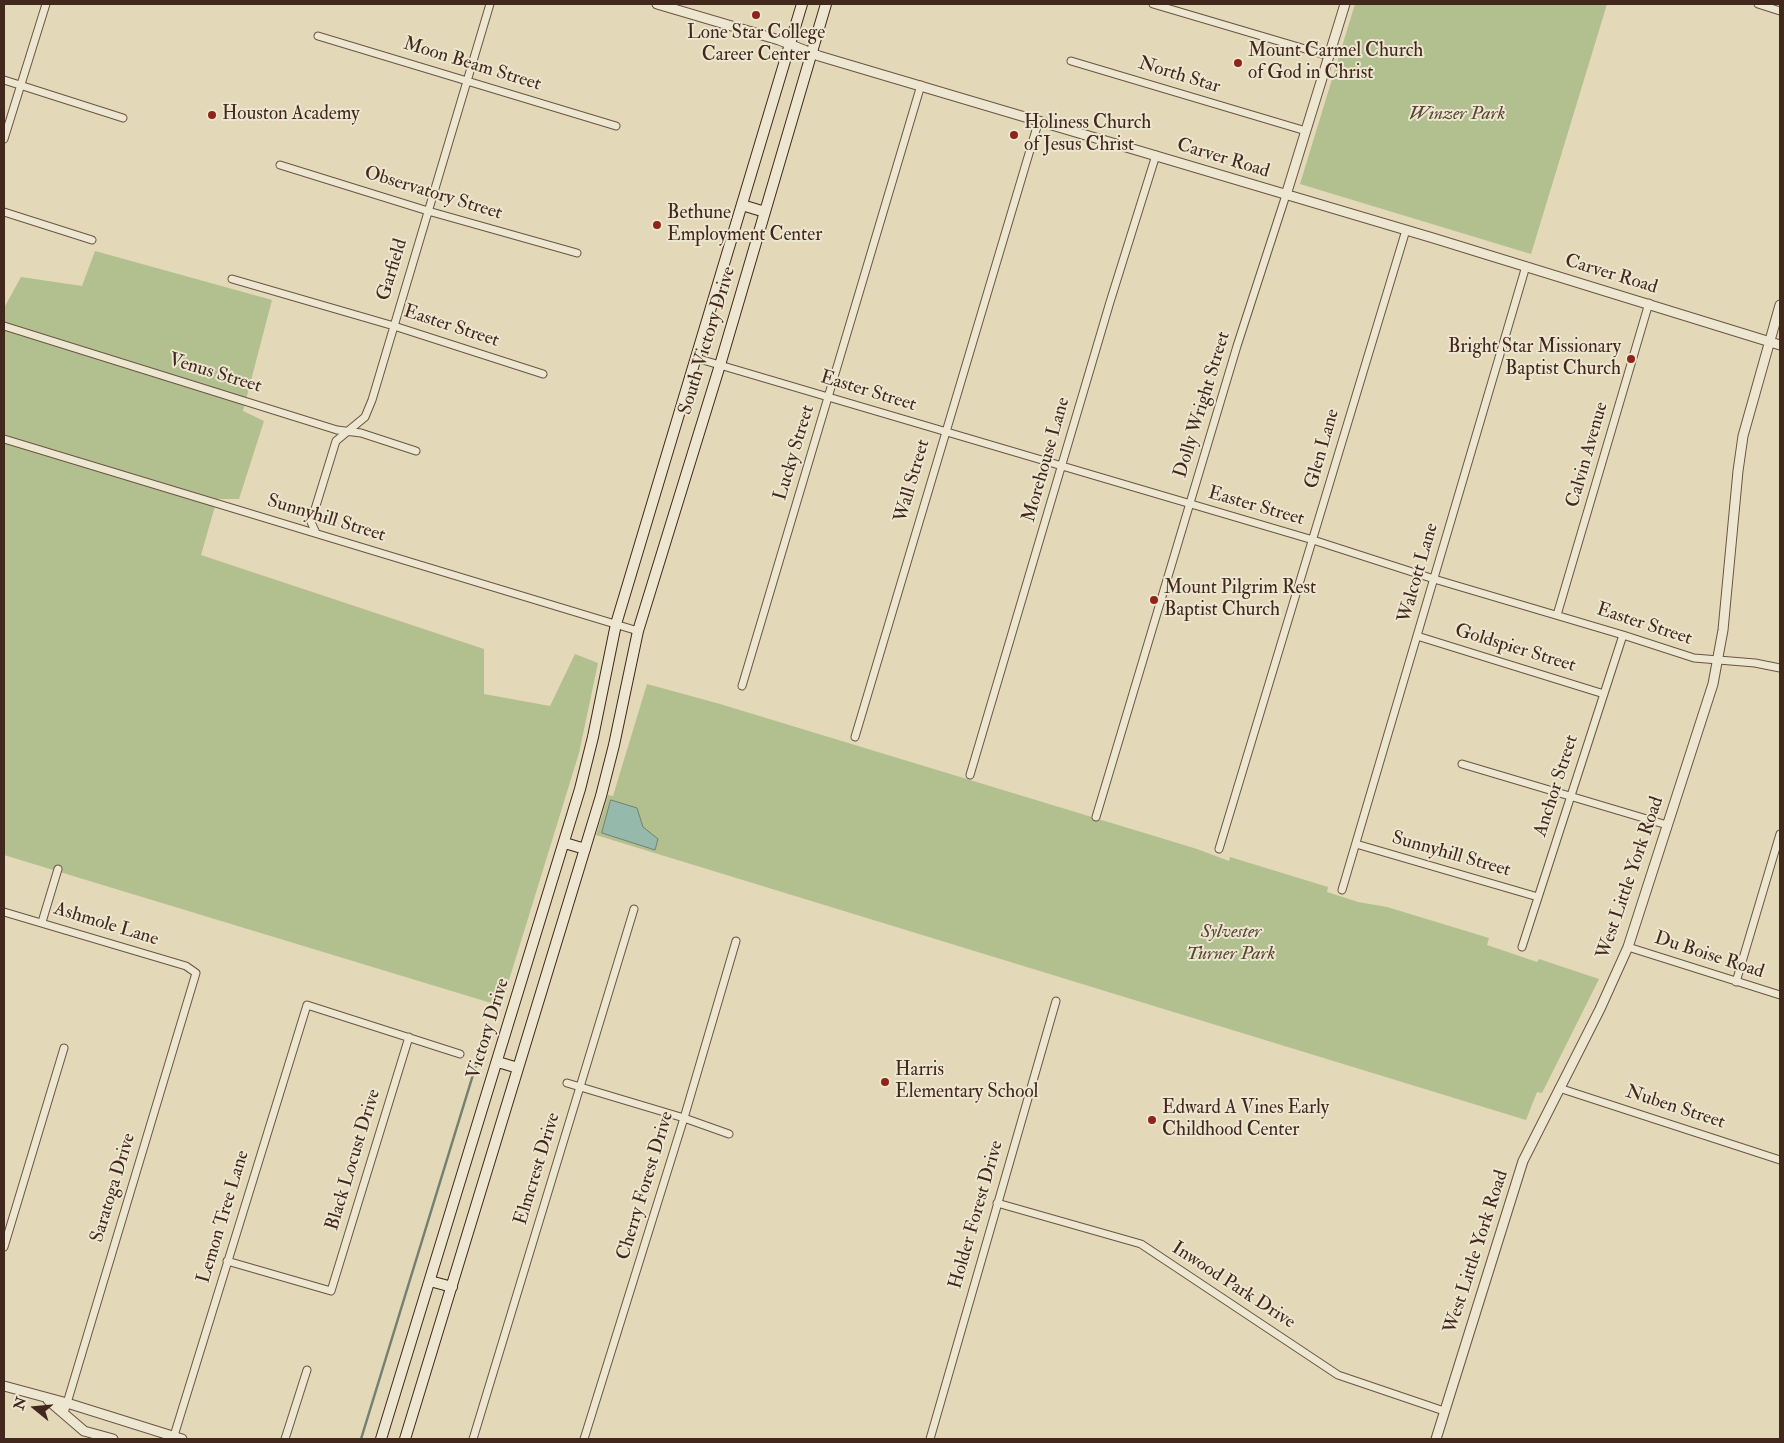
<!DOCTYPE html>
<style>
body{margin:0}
#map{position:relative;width:1784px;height:1443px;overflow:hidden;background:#e3d8b7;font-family:"IM FELL Double Pica",serif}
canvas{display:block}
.frame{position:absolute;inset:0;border:5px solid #42281c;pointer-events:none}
.north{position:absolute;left:10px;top:1383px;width:50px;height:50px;-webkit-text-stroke:4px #ede6d0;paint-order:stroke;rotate:287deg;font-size:14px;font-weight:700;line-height:20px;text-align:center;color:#42281c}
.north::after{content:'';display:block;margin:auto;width:18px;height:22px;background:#42281c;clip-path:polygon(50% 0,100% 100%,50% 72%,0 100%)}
</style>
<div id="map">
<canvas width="1784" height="1443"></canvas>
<div class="frame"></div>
<div class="north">N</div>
</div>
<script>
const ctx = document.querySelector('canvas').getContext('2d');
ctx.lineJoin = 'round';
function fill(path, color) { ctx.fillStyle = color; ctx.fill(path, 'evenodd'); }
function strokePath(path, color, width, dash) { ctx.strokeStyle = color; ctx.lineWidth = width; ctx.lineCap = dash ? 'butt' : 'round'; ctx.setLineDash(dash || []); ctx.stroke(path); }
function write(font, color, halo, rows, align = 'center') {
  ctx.font = font + ' "IM FELL Double Pica",serif'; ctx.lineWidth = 4; ctx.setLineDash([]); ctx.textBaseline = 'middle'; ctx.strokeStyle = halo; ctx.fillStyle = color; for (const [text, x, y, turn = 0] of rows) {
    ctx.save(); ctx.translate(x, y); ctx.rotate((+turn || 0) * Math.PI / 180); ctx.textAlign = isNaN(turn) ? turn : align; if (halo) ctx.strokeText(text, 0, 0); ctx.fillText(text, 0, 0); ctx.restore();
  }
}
const green = new Path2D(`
 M1355,4H1607L1531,254L1300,184Z
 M95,251L272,300L243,411L264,421L239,499H217L201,555L484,649V694L550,706L575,654L598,663L579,753L501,1006L4,855V308L21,277L82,286Z
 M647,684L720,704L1197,849L1229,861L1230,857L1328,887L1327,892L1358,902L1387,907L1489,938L1487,945L1537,962L1539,959L1599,979L1542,1093L1537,1092L1526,1120L596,835L608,795L613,796Z`);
const water = new Path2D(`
 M611,800L637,808L643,827L658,839L655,850L602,833Z`);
const stream = new Path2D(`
 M361,1439L488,1026`);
const minor = new Path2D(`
 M1153,4L1329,56
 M1758,4L1780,11
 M318,36L616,126
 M1071,61L1306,131
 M4,80L123,118
 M4,139L46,4
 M280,165L428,211L577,253
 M4,212L92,240
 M232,279L394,326L543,374
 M4,326L337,430L361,433L416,451
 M696,358L1313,540L1434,579L1623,635L1694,658L1755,663L1780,668
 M4,439L638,631
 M316,533L311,522L336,441L365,417L372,400L490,4
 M1557,615L1649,303
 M1417,636L1604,694
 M742,686L921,85
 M855,737L1039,120
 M1462,764L1667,825
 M970,775L1110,302L1156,155
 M1096,817L1237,346L1286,195
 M1356,844L1538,897
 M1219,849L1406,230
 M1342,890L1526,266
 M4,912L186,966L196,973L64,1413
 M42,922L58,869
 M1522,947L1623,635
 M1628,947L1780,995
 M1736,982L1780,834
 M567,1083L684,1118L729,1134
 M1559,1088L1780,1160
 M997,1203L1141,1244L1338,1375L1444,1411
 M4,1247L64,1048
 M227,1261L331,1291L409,1037
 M173,1439L307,1005L460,1054
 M285,1439L307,1370
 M473,1439L634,909
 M584,1439L684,1118L736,941
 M930,1439L1056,1001`);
const tertiary = new Path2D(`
 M657,4L779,40L819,56L1433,238L1780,345
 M1286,195L1345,4
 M4,1386L67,1403L182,1439
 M48,1400L84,1431L113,1439
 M1436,1439L1523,1161L1600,1009L1628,947L1713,684L1723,630L1738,471L1743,436L1780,305`);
const secondary = new Path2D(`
 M742,205L765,212
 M565,843L585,849
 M498,1062L518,1068
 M430,1281L452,1287
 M381,1439L580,789L593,737L616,624L802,4
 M405,1439L601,796L614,745L638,631L720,365L826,4`);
const markers = [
 [756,15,5,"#8f2418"],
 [1238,63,5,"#8f2418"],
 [212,115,5,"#8f2418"],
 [1014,135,5,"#8f2418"],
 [657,225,5,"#8f2418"],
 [1631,359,5,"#8f2418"],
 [1154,600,5,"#8f2418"],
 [885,1082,5,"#8f2418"],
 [1152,1120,5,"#8f2418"]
];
const poiNames = [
 ["Lone Star College",756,34,"center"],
 ["Career Center",756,56,"center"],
 ["Mount Carmel Church",1248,52],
 ["of God in Christ",1248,74],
 ["Houston Academy",222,115],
 ["Holiness Church",1024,124],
 ["of Jesus Christ",1024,146],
 ["Bethune",667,214],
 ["Employment Center",667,236],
 ["Bright Star Missionary",1621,348,"right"],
 ["Baptist Church",1621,370,"right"],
 ["Mount Pilgrim Rest",1164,589],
 ["Baptist Church",1164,611],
 ["Harris",895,1071],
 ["Elementary School",895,1093],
 ["Edward A Vines Early",1162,1109],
 ["Childhood Center",1162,1131]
];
const streetNames = [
 ["Moon Beam Street",472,65,17],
 ["North Star",1179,76,17],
 ["Carver Road",1223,159,17],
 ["Observatory Street",433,194,17],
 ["Garfield",393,270,-73],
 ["Carver Road",1611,275,17],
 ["Easter Street",451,327,18],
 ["South Victory Drive",708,341,-73],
 ["Venus Street",215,374,17],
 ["Easter Street",868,392,17],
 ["Dolly Wright Street",1203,405,-73],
 ["Glen Lane",1323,449,-74],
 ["Lucky Street",795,453,-73],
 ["Calvin Avenue",1588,455,-74],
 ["Morehouse Lane",1047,460,-74],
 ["Wall Street",913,481,-74],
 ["Easter Street",1256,507,16],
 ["Sunnyhill Street",326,519,17],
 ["Walcott Lane",1419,573,-74],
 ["Easter Street",1644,625,18],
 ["Goldspier Street",1515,649,17],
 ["Anchor Street",1557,786,-72],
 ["Sunnyhill Street",1451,855,16],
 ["West Little York Road",1631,878,-71],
 ["Ashmole Lane",106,925,17],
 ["Du Boise Road",1709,956,18],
 ["Victory Drive",489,1029,-73],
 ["Nuben Street",1675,1108,18],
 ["Black Locust Drive",354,1160,-73],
 ["Elmcrest Drive",538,1169,-73],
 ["Cherry Forest Drive",646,1186,-73],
 ["Saratoga Drive",114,1188,-73],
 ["Holder Forest Drive",977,1215,-74],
 ["Lemon Tree Lane",224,1217,-73],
 ["West Little York Road",1477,1252,-72],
 ["Inwood Park Drive",1233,1286,33]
];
const parkNames = [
 ["Winzer Park",1457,115],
 ["Sylvester",1231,933],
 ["Turner Park",1231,955]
];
fill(green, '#b2bf8f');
fill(water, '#95baac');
strokePath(water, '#748072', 1);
strokePath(stream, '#748072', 2.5);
strokePath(minor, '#6a5443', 9);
strokePath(tertiary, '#6a5443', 11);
strokePath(secondary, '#42281c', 12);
strokePath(minor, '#ede6d0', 7);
strokePath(tertiary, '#ede6d0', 9);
strokePath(secondary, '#ede6d0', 10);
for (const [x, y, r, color] of markers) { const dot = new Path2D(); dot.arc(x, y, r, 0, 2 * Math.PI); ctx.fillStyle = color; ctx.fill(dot); strokePath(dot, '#ede6d0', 2); }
write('19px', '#42281c', '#ede6d0', poiNames, 'left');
write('19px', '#42281c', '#ede6d0', streetNames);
write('italic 19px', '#584633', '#ede6d0', parkNames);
</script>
